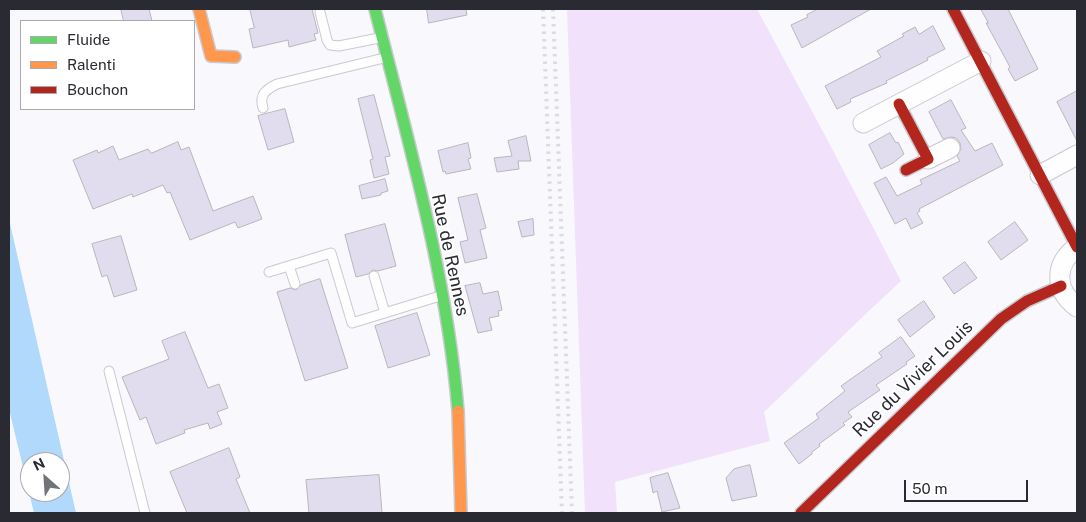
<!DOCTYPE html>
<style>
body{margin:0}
#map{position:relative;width:1086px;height:522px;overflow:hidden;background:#f8f8fd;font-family:"Public Sans",sans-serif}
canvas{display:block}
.frame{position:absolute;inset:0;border:10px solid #2a2b32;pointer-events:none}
.legend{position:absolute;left:20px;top:20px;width:175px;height:90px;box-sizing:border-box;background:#fff;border:1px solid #aaaaad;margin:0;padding:6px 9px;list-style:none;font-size:15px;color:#2a2b32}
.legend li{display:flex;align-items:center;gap:10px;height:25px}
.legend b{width:25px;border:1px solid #aaaaad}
.north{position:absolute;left:20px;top:452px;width:50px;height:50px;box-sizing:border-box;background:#fff;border:1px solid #aaaaad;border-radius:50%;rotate:334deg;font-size:14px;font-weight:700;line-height:20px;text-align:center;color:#2a2b32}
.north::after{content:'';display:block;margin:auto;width:18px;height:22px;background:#727379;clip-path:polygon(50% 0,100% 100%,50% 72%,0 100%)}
.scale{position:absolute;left:904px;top:480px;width:124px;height:22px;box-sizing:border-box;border:2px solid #2a2b32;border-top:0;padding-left:6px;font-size:15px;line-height:18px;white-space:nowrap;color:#2a2b32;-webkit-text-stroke:4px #fff;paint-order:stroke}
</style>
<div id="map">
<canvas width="1086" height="522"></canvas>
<div class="frame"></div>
<ul class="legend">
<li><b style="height:6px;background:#63d668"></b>Fluide</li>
<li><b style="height:6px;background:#ff974d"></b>Ralenti</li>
<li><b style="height:6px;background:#b3261e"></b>Bouchon</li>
</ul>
<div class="north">N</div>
<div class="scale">50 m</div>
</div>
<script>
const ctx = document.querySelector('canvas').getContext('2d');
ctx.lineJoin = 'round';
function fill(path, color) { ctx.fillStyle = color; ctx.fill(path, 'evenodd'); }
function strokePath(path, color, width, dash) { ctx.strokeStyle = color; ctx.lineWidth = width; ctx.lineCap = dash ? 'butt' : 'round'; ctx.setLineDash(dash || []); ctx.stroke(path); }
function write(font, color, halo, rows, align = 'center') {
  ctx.font = font + ' "Public Sans",sans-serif'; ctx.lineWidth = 4; ctx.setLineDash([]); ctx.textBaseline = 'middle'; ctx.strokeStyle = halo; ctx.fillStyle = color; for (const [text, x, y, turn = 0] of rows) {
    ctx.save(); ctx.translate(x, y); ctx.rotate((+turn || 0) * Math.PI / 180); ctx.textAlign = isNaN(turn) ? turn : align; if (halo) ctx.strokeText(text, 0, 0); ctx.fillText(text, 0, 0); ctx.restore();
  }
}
const green = new Path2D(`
 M567,9H757L828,141L901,281C854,324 810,369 764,412L770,441L615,482L617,513H585Z`);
const water = new Path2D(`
 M9,219L76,513H34L9,409ZM30,462H60V492H30Z`);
const building = new Path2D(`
 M121,9H149L152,21H124Z
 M250,9H312L318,33L314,34L316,40L289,47L288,40L253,48L249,29L254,28Z
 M427,9H466L467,15L429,23Z
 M818,9H871L802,48L791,25L808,17L807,15Z
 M981,9H1008L1038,69L1015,81L1008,69L1010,67L986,23H988Z
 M933,26L945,49L927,58L928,60L886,81L887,83L850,99L851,102L837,109L825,86L881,57L877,51L904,36L902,34L915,27L919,34Z
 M1077,91V141L1057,102Z
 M374,95L390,156L385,157L389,174L374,178L370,160L373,159L358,99Z
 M951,100L966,128L961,130L975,151L992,143L1003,165L919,209L920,211L917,213L923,223L911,229L906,218L895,224L874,183L886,177L897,196L922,184L920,180L960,161L957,156L961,149L960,143L956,138L951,137L943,139L929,112Z
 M285,109L294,142L268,150L258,116Z
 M890,133L896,143L898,142L904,154L893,163L881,169L869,145Z
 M526,136L531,161H518L519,169L497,172L494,158L512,156L508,141Z
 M178,142L181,150L189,147L213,211L253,196L262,219L238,228L235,222L190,240L170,192L167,193L163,185L133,197L132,194L93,209L73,160L97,150L98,153L113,146L119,160L148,149L151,153Z
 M468,143L471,158L468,159L471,169L446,174L445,171L443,172L438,151Z
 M385,179L388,191L381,193V195L362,199L359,186Z
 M477,194L486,228L480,230L487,258L465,263L460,242L468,240L458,198Z
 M533,219L534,235L522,237L518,222Z
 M1015,222L1028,240L1001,260L988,242Z
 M385,224L396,266L378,271L373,270L368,274L356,277L345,235Z
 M121,236L137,290L114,297L107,275L102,277L92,244Z
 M965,262L977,278L954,294L943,278Z
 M320,279L348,368L305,381L277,292L290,288L296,290L301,285Z
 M480,283L483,294L498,291L502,310L498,311L499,316L489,318L492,330L478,333L465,286Z
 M924,301L935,317L910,337L898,320Z
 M417,313L430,355L388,368L375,326Z
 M185,332L208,388L219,384L228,408L217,412L222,424L210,429L208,423L184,430L185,433L156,444L146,417L140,420L122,377L169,359L162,341Z
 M901,337L915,356L906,362L907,364L876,385L880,390L848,412L852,417L843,423L845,425L819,444L820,446L812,452V454L799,464L784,443L819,418L816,414L845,391L841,386L882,357L879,353Z
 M229,448L240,477L236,479L250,513H187L170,472Z
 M750,465L757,496L732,501L726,478L734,469Z
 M668,473L680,508L662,512L657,491L653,493L650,478Z
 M379,475L382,513H309L306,480Z`);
const lane = new Path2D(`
 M320,12L327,40L330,45L339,46L379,38
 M263,108C259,95 265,90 277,84L384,58
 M289,266L295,284
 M269,272L331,253L352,323L440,296
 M374,276L385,313
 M109,371L145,513`);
const street = new Path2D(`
 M863,123L981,61
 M928,159L950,148
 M1040,175L1077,155
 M1077,247C1054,264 1054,290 1077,307`);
const fast = new Path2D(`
 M375,9C408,141 447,275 458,411`);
const slow = new Path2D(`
 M199,9L211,56L235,57
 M458,411L461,513`);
const jam = new Path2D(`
 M953,9L1077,247
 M899,104L928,159L906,170
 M801,513L1001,319L1027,301L1061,286`);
const rail = new Path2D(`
 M543,9L562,513
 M553,9L572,513`);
const streetNames = [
 ["Rue de Rennes",450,255,78],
 ["Rue du Vivier Louis",913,379,-44]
];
fill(green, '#f1e1fb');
fill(water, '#b0d9fb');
fill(building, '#e1ddef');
strokePath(building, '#b7b6bb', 1);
strokePath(lane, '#c9cacf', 11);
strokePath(street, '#c9cacf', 21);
strokePath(fast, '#c9cacf', 14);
strokePath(slow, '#c9cacf', 14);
strokePath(jam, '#c9cacf', 14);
strokePath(lane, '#fefeff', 9);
strokePath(street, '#fefeff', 19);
strokePath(fast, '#63d668', 11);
strokePath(slow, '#ff974d', 11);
strokePath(jam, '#b3261e', 11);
strokePath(rail, '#dbdcde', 4, [2.5, 5]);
write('18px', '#2a2b32', '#fff', streetNames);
</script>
